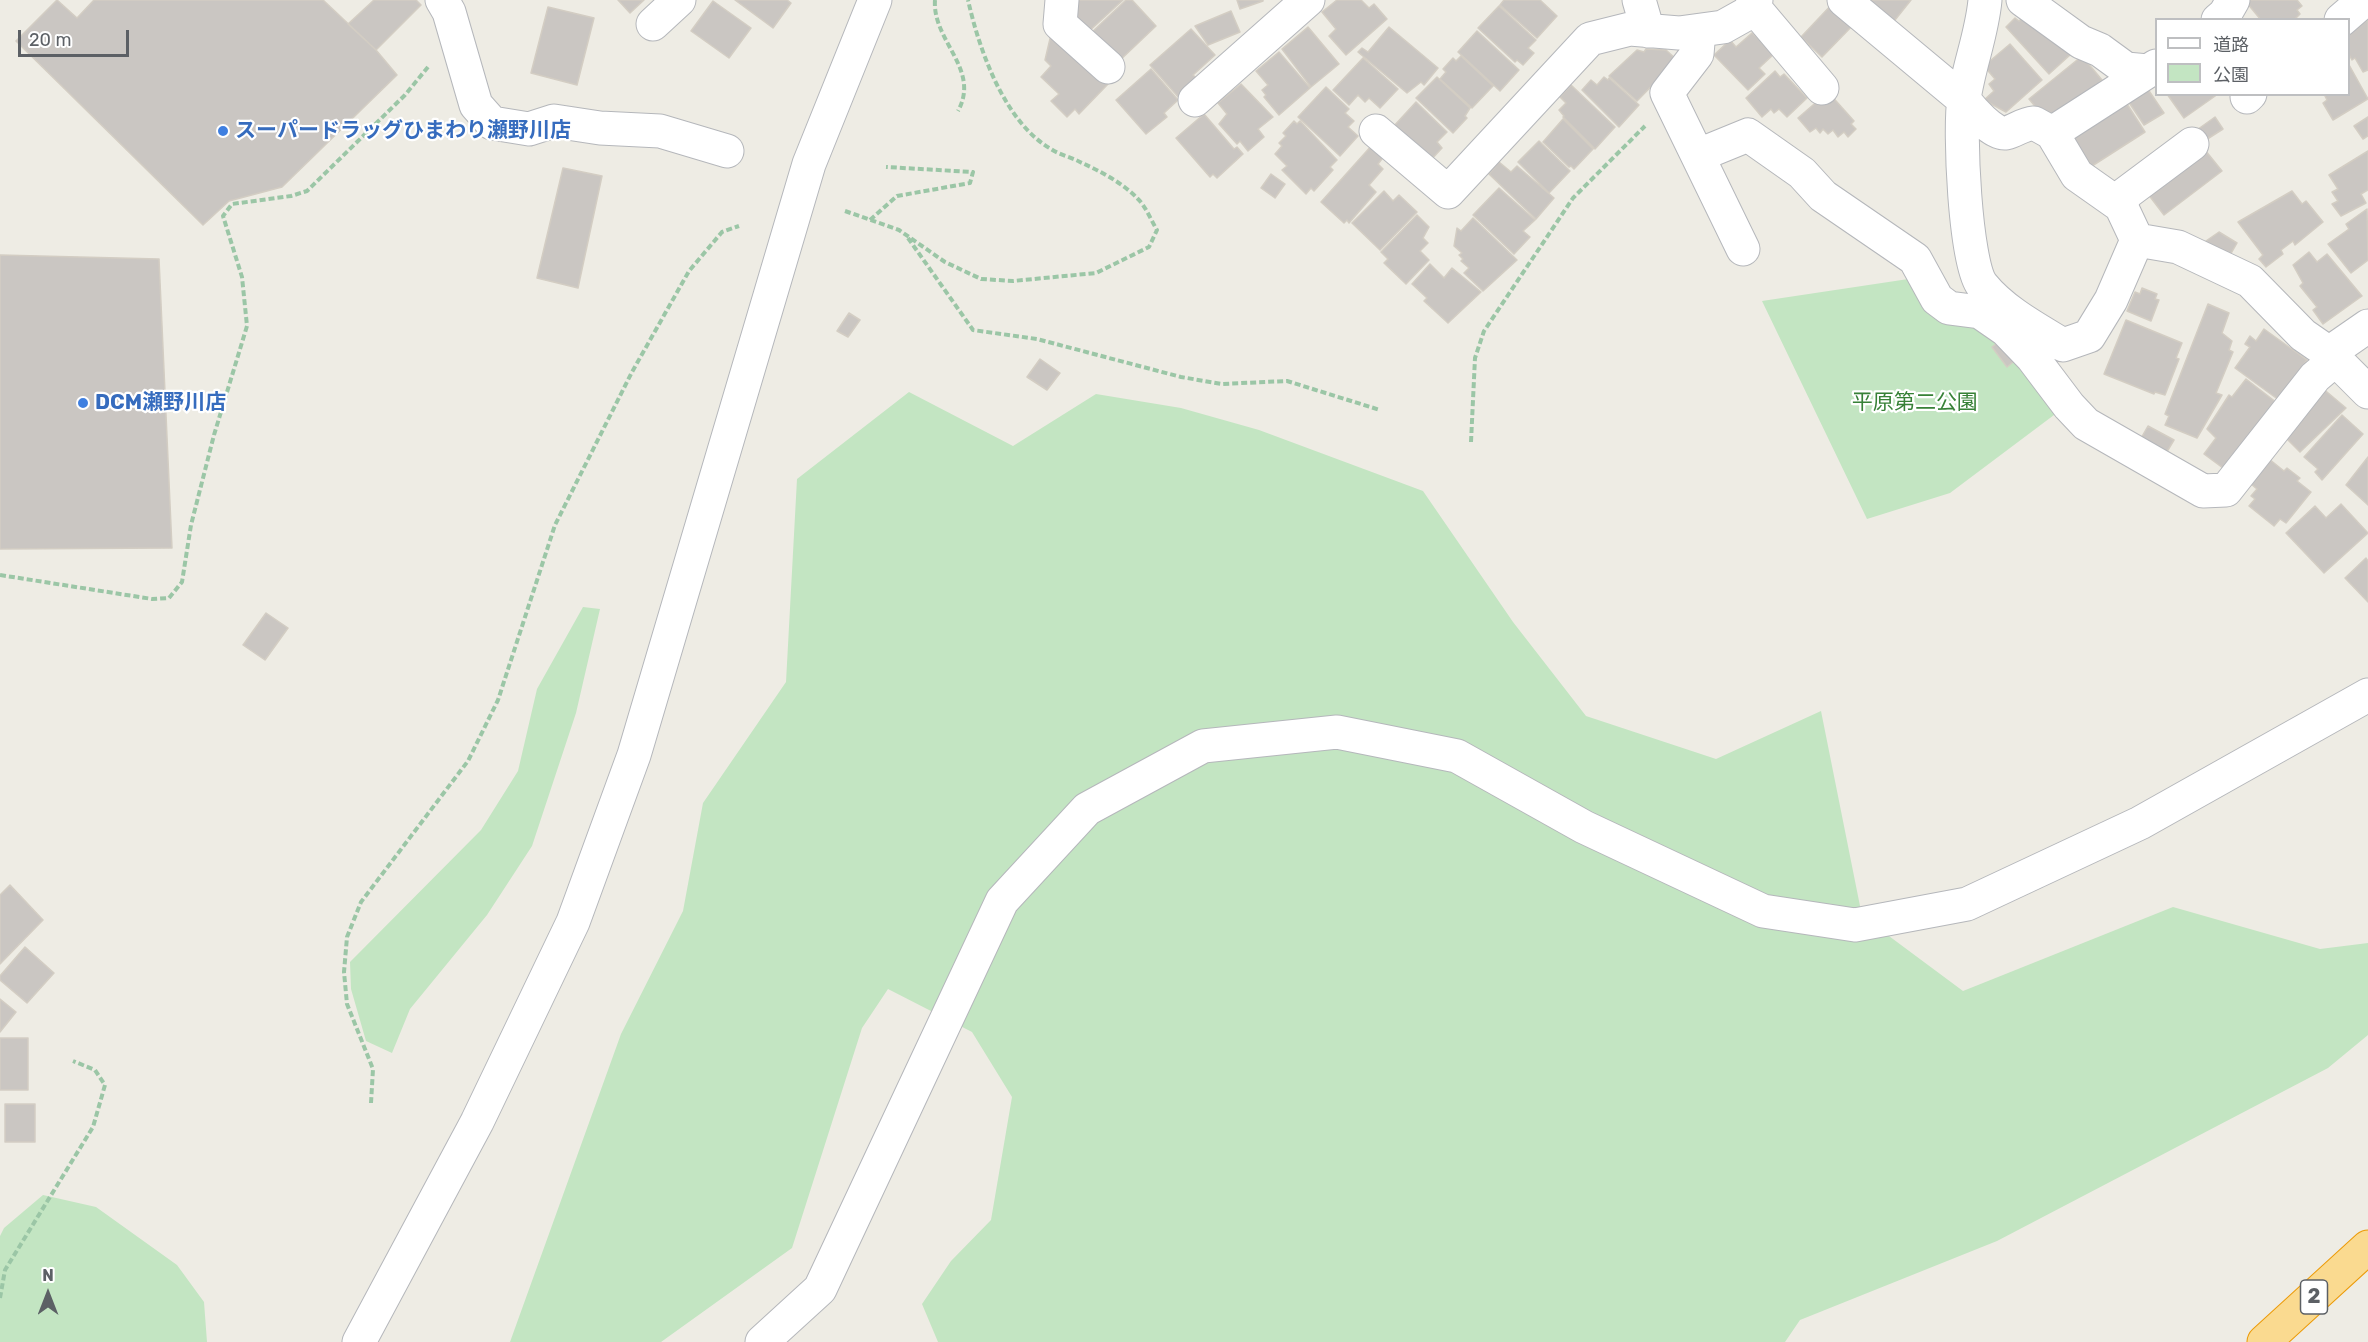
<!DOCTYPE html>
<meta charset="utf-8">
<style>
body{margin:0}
#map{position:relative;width:2368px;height:1342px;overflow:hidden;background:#eeece4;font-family:Rubik,"Noto Sans JP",sans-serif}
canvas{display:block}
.legend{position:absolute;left:2155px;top:18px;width:195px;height:78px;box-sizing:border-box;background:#fff;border:2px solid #bebfc1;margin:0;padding:8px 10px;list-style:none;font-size:18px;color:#5c6065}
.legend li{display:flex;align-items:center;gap:12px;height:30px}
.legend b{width:30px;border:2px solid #bebfc1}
.north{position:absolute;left:18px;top:1264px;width:60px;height:60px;-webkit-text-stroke:4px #fff;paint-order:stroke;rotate:0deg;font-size:16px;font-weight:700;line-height:24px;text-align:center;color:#5c6065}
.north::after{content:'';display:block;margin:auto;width:21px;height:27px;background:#5c6065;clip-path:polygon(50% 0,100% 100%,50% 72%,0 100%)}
.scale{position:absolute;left:18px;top:30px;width:111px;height:27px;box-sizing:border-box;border:3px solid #5c6065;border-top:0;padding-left:8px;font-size:18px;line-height:21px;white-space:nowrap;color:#5c6065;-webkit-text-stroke:4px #fff;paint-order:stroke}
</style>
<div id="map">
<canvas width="2368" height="1342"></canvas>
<ul class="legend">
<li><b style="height:8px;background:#fff"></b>道路</li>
<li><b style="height:16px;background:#c3e5c2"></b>公園</li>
</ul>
<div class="north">N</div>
<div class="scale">20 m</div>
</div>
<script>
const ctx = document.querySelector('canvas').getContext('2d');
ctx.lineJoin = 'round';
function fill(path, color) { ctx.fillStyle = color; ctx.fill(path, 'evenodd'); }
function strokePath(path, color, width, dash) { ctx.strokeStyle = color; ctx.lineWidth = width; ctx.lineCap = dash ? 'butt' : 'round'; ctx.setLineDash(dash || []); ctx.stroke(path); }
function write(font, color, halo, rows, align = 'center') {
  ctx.font = font + ' Rubik,"Noto Sans JP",sans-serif'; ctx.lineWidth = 4.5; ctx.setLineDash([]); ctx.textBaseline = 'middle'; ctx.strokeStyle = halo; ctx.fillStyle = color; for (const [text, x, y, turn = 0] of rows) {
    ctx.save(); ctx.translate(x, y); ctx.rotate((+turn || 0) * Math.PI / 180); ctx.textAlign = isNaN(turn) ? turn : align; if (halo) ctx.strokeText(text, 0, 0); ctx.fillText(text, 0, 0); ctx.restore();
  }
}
const green = new Path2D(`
 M1915,278L1977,316L2058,412L1950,493L1867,519L1762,301Z
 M909,392L1013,446L1096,394L1181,408L1259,430L1423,491L1513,622L1586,716L1716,759L1821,711L1862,916L1963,991L2173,907L2320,949L2368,943V1035L2328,1068L1997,1241L1800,1320L1785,1342H938L922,1304L951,1261L991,1220L1012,1097L972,1032L888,989L862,1028L792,1248L661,1342H510L621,1034L683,911L703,803L786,682L797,479Z
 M583,607L600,609L576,713L532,846L487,915L410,1009L392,1053L366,1041L351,989L350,962L481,830L518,771L537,689Z
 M43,1195L96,1207L177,1265L204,1302L207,1342H0V1236L4,1228Z`);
const building = new Path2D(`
 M57,0L77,18L94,0H323L376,50L397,75L282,187L229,201L203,225L16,41Z
 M374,0H416L421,5L376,50L348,24Z
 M618,0H644L630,13Z
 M735,0H787L791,3L773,28Z
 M1074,0H1123L1086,34L1068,14Z
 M1126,0H1132L1156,26L1117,63L1090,34Z
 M1237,0H1263V1L1240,9Z
 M1337,0H1361L1369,8L1374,4L1387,19L1346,55L1329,36L1336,29L1322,12Z
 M1504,0H1540L1557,16L1537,38L1500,5Z
 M1836,0L1857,21L1822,57L1801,37Z
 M1865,0H1911L1891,25Z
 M2251,0H2297L2302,6L2297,10L2300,14L2294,20H2261L2247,3Z
 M713,1L751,28L729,58L691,31Z
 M1499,6L1536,40L1528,48L1534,53L1523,65L1517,60L1515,62L1478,28Z
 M548,7L594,18L577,85L531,73Z
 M1231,11L1240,32L1208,45L1195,26Z
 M2030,11L2070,55L2049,74L2006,27L2015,18L2019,21Z
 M2368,20V70L2363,72L2355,58L2352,60L2348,53V31Z
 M1053,26L1110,82L1079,114L1075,109L1067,117L1051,101L1059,94L1041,77L1051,66L1045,60Z
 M1308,27L1339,64L1311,87L1282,49Z
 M1389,27L1438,68L1424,85L1421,82L1407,93L1358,52L1362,48L1368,52Z
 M1191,29L1215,55L1193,75L1200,81L1180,99L1150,65Z
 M1477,31L1519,70L1500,91L1458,52Z
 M1752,33L1775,53L1759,68L1765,74L1748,90L1714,55L1730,40L1736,47Z
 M2010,44L2042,80L2006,112L1984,100L1994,91L1989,84L1995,79L1984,66Z
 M1646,49L1666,50L1677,60L1637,101L1609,76L1637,50L1644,52Z
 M1279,52L1310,88L1279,115L1264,97L1266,95L1262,90L1268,85L1256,71Z
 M1461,56L1493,86L1472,108L1440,79L1446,72L1443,69L1453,58L1456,61Z
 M2082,56L2102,80L2052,121L2043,109L2039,111L2029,99Z
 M1363,58L1398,89L1380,108L1369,98L1365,102L1358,95L1349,105L1333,90Z
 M2348,63L2368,99L2333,120L2323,103L2327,100L2324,94H2348Z
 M1151,69L1178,100L1164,113L1167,117L1146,134L1116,100Z
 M1775,71L1780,77L1784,74L1807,98L1787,117L1779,109L1774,113L1771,109L1762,117L1746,98Z
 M1437,77L1470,108L1465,116L1467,118L1453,133L1416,98Z
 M1604,77L1608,80L1609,78L1639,105L1619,127L1582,90L1591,80L1597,85Z
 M2143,82L2164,113L2144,125L2124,95Z
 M1241,84L1273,117L1258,129L1264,137L1248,151L1240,141L1237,144L1219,124L1227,114L1218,103Z
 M1571,85L1615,127L1595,149L1563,117L1564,116L1559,110L1566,103L1560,97Z
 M1326,87L1349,109L1345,113L1354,121L1348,127L1358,136L1340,156L1298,117Z
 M1828,92L1854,121L1851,124L1856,129L1848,137L1844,132L1838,137L1833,130L1828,134L1823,129L1820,133L1816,128L1810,132L1798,118Z
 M2120,93L2145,132L2092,166L2086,158L2077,164L2067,128Z
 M2167,94H2218L2184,118Z
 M1416,102L1447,132L1437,142L1442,148L1429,162L1393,127Z
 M1204,114L1234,149L1237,147L1243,154L1217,178L1213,174L1210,177L1176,138Z
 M2215,117L2223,129L2201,143L2194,132Z
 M2368,117V136L2363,139L2354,126Z
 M1563,119L1593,149L1574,169L1571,166L1569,167L1543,142Z
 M1294,121L1297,124L1300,121L1337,160L1330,167L1333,170L1314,191L1311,188L1306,194L1282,170L1287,166L1275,154L1282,146L1279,143L1286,136L1283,133Z
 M1539,141L1570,171L1549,193L1518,162Z
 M1373,144L1385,155L1378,164L1383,169L1369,185L1376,192L1349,223L1347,220L1344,223L1321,202Z
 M2205,150L2222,171L2164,215L2148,194Z
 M2368,151V190L2361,194L2366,203L2341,216L2332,204L2338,201L2332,192L2338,189L2329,175Z
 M1499,162L1511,172L1517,166L1554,198L1536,219L1489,174Z
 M563,168L602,176L578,288L537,278Z
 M1271,174L1285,184L1275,198L1261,188Z
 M1499,188L1535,220L1523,231L1530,237L1514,254L1473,215Z
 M1384,191L1393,201L1399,195L1417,212L1380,250L1352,223Z
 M2292,191L2302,204L2306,201L2323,222L2295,245L2293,241L2281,250L2283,254L2266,267L2259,259L2263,255L2238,222Z
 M2367,209L2368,260L2351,273L2328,244L2349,229L2346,224Z
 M1417,215L1429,227L1423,238L1428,243L1420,251L1429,260L1406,284L1384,263L1388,259L1381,252Z
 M1473,218L1517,260L1483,291L1464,273L1469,268L1461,261L1463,259L1459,255L1462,253L1454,246L1457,228L1461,231Z
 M2219,232L2237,243L2229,257L2203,243Z
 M2309,252L2317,262L2327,254L2362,296L2323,324L2313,310L2317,307L2300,286L2303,283L2293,265Z
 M0,255L159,259L172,548L0,549Z
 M1430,264L1444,278L1452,268L1481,292L1448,323L1424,301L1427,298L1412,284Z
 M2142,288L2157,294L2155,299L2159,300L2151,321L2127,311L2135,292L2140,294Z
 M2208,304L2229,313L2222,333L2232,341L2229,350L2233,352L2216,393L2222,395L2197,438L2165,425L2169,416L2165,414Z
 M849,313L860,320L848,337L837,331Z
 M2126,320L2182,343L2176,358L2179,359L2165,395L2155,392L2154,394L2104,374Z
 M2264,329L2307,360L2294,378L2283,403L2235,368L2250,347L2245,344L2250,336L2256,341Z
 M2003,339L2018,358L2007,367L1992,347Z
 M1040,359L1060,373L1047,390L1027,377Z
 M2246,379L2281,406L2227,471L2204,454L2216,438L2207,429L2229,395L2232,397Z
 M2321,387L2346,408L2300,452L2282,434Z
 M2342,415L2363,434L2322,480L2315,472L2318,469L2304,457Z
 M2148,426L2174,440L2165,455L2140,440Z
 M2264,455L2284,471L2287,468L2300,478L2297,481L2311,492L2286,523L2280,519L2274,526L2249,506L2255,499L2251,496L2257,489L2245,479Z
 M2368,457V505L2346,485Z
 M2341,504L2368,533L2324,573L2286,533L2315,506L2326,518Z
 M2366,558L2368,561V602L2345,578Z
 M266,613L288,628L265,660L243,645Z
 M10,885L43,920L0,964V895Z
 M25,947L54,973L27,1003L0,980V976Z
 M0,999L16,1012L0,1032Z
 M0,1038H28V1090H0Z
 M5,1104H35V1142H5Z`);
const path = new Path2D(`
 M935,0C932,41 981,69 958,111
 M845,211L899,230L945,262L981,279L1013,281L1096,273L1149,247L1157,230C1151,220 1146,207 1138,199C1123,183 1100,171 1080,162C1071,157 1060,155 1051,149C1004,122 979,49 968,0
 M870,220L897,196L970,183L973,172L886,167
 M908,238L973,330L1037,339L1181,377L1222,384L1287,381L1380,410
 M1471,442L1475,358L1484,331L1573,198L1645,126
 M0,575L152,599L169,598L182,582L191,525L214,435L247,326L242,277L223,216L232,204L291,196L307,191L405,95L428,67
 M371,1103L373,1069L347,1004L344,972L347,937L361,902L468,761L498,700L555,525L632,372L689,271L722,232L739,226
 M0,1298L5,1270L93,1127L105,1085L95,1070L73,1061`);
const minor = new Path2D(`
 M442,0L449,12L476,105L492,123L529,129L554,121L600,128L660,131L727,151
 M1062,0L1060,24L1108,67
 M1639,0L1648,31
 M1844,0L1964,100C1971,109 1993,135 2006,133C2015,131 2023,124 2034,123L2052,133L2077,175L2121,206L2137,240
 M1985,0C1982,34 1969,65 1964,99C1959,129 1965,263 1982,285C2003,311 2035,328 2063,345L2089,336L2111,300L2137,240L2178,247L2250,281L2303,335L2329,353L2368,392
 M2023,0L2081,42L2100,50L2126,69L2148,71
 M1752,5L1822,88
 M2218,20L2225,14L2233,0
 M2341,20L2364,0
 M653,24L679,0
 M1699,31L1697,54L1667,93L1743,249
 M2247,97L2250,94
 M1195,100L1308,0
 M1376,131L1448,192L1590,39L1630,29L1679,33L1723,27L1748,13L1756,0
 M2052,133L2156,66
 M1699,155L1748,135L1802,173L1823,196L1915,259L1937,299L1949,308L1980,312L2006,330L2032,357L2069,406L2086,424L2203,491L2226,490L2315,377L2335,360
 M2121,206L2125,194L2192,144
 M2329,353L2368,326
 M359,1342L477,1122L573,922L634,755L809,164L875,0
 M762,1342L820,1289L1002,901L1087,809L1203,746L1337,732L1457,756L1584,827L1763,911L1855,925L1967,904L2140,823L2368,695`);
const highway = new Path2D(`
 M2264,1342L2368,1247`);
const markers = [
 [223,131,6,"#3f7fe0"],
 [83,403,6,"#3f7fe0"]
];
const shields = [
 [2314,1297,27]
];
const shieldNames = [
 ["2",2314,1297]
];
const shopNames = [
 ["スーパードラッグひまわり瀬野川店",235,131],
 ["DCM瀬野川店",95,403]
];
const parkNames = [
 ["平原第二公園",1915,403]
];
fill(green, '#c3e5c2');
fill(building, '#cac6c2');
strokePath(building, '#d3cdc3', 1.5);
strokePath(minor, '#b5b7bb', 35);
strokePath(highway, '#ec9a07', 35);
strokePath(path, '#9bc6a6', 4, [6, 3]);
strokePath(minor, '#fff', 33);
strokePath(highway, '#fada90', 33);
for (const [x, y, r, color] of markers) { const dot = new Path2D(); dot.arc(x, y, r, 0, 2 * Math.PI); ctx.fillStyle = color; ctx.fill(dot); strokePath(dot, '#fff', 2); }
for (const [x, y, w] of shields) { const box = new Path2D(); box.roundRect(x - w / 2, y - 17, w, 34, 4.5); ctx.fillStyle = '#fff'; ctx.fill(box); strokePath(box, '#5c6065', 1.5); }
write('bold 20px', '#5c6065', null, shieldNames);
write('bold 21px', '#366cbe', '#fff', shopNames, 'left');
write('21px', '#378137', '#fff', parkNames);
</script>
